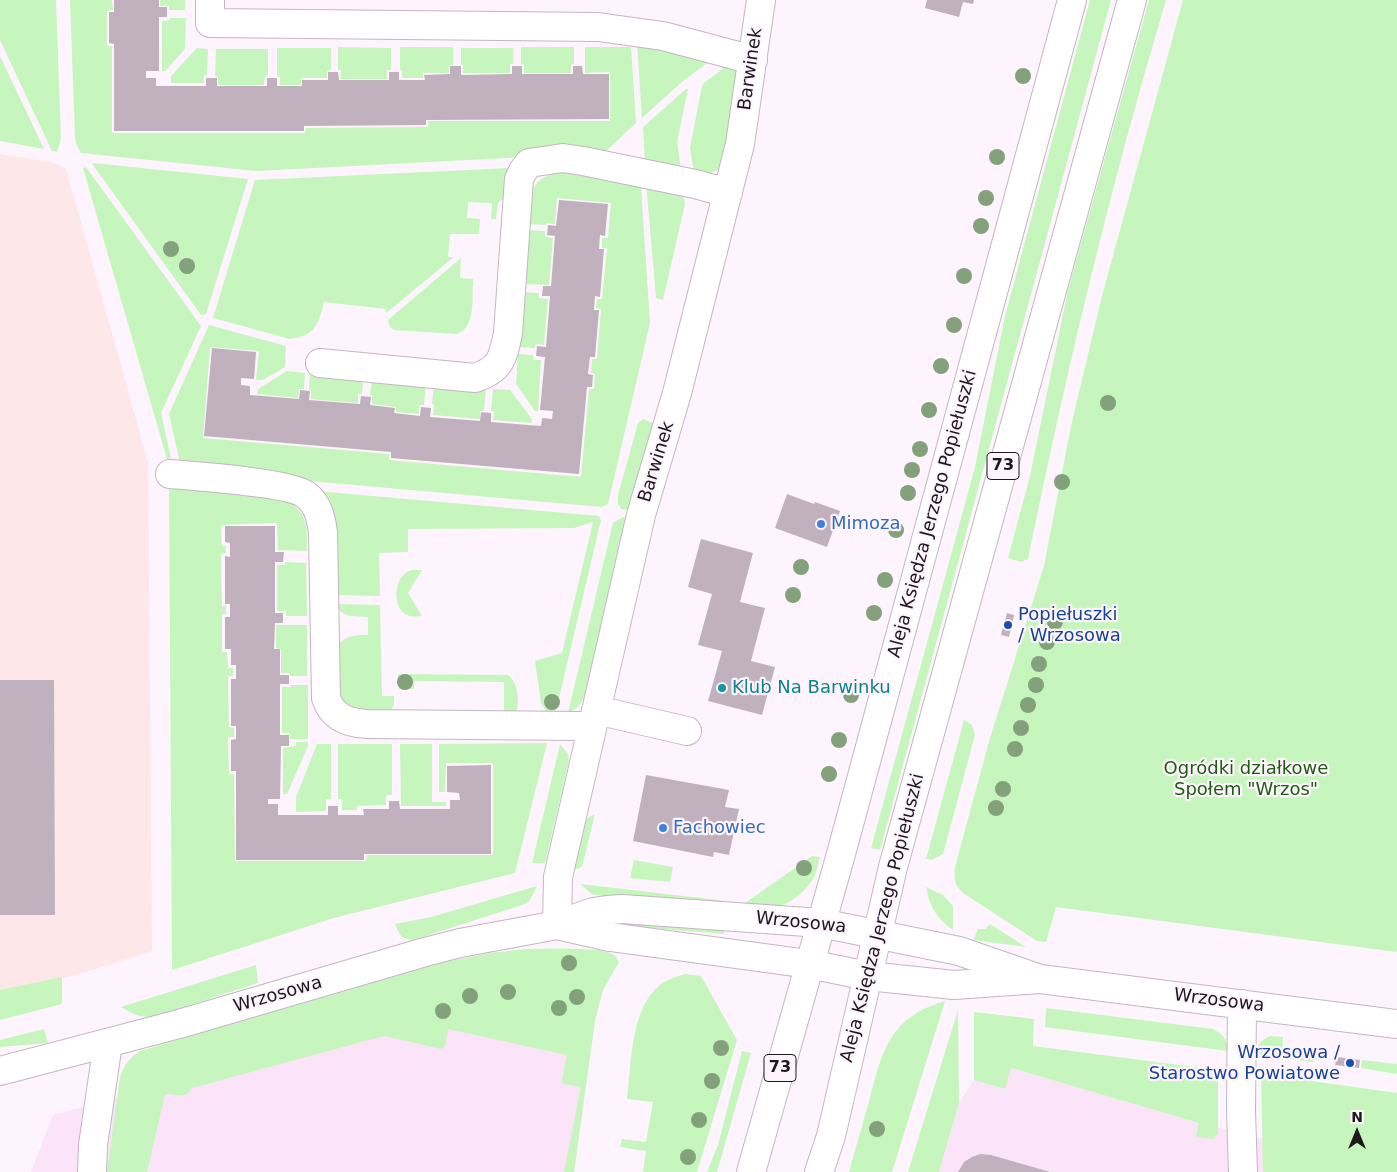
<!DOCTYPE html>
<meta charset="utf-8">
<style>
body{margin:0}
#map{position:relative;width:1397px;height:1172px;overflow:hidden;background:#fef4fd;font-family:"DejaVu Sans",sans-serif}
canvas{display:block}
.north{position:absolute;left:1332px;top:1107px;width:50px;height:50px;-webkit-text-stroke:4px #fef4fd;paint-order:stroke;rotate:0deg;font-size:14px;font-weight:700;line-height:20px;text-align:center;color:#1e181d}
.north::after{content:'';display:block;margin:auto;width:18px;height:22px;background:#1e181d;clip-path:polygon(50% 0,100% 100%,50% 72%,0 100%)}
</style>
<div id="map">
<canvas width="1397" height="1172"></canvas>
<div class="north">N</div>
</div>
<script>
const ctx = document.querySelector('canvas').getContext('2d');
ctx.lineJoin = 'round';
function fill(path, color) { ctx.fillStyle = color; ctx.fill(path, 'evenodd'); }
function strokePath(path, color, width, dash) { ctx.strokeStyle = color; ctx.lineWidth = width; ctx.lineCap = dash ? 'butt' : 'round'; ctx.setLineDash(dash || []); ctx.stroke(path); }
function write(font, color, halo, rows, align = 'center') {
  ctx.font = font + ' "DejaVu Sans",sans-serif'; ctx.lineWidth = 4.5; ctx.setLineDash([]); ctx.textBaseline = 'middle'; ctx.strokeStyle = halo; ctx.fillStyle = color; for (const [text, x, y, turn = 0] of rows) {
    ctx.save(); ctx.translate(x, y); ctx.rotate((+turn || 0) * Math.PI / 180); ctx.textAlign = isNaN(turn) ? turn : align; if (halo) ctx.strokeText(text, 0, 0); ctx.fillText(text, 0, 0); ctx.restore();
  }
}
const built = new Path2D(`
 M416,1019L595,1021L574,1172H31L53,1115Z
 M1010,1068L1199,1123L1263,1139V1172H939L959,1103L974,1080L1004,1089Z`);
const education = new Path2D(`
 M0,154L55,163L66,169L148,462L152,951L73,976L0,990Z`);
const green = new Path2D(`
 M0,0H56L61,138L57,152L52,151L0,40Z
 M70,0H112L113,10L107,11V46H112V133H305L306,128L428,127V121H610V72L585,73V47H631L636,123L604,153L256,171L81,153L76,144L75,136Z
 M160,0H185V10H169V6H160Z
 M1090,0H1111L880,850L871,848L975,467L1005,316Z
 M1149,0H1166C1111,184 1066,371 1028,559L1021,562L1008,558L1030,476L1068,290Z
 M1183,0H1397V952L1056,907L1046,942L1037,941L963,893C954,885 954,879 955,867L990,738L1044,566L1071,426L1102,296Z
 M170,18H186L185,49L165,71H162V21L170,20Z
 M637,41L710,61L683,81L642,118Z
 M338,47L391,48V70H387V79H340L341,70H338Z
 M400,47H453V65H449V73H423V78H402V70H400Z
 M521,47H574V64H571V73H524V64H521Z
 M197,48L208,49L207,75H204V83H171V76Z
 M277,48H331V70L327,71V78H301V85H280V77L277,76Z
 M461,48H513V64H510V73H463V65H461Z
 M216,49H268V75L265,76L264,85H218V77L215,76Z
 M0,56L44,149L0,141Z
 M727,62L739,71L722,168L708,174L694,173L690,148L702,86C709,76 721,74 727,62Z
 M686,89H688L677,142L681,170L645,162L643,127Z
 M93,163L248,179L206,314L201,315L93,165Z
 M86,167L201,326L161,413L171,458L167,459L83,168Z
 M511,168L507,195L498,203L496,219H491L492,203L468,202L467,218L480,219L479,234H450L448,257H454L386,313V309L324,302C318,325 315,336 290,339L213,318L255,180Z
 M564,172L574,173L641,187L650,323L608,504L602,507L298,480L181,467L169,414L209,325L286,346L285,367L263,380H256L259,351L210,347L203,438L389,454V460L581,477L589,389H594L595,374L591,373L592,359H597L601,309L596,308L597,299H602L607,248H602V238H608L611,203L557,198L555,224L546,223V225L527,224C530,194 529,176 564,172Z
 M646,182L683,190L685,204L663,300L656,298Z
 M527,230L545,231V237L553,238L549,285L522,284Z
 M461,258L460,278L473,279C472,296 476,328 457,334L394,330L390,327L388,320Z
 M522,292L539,293V298L548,299L544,345L536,344L535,348L518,347Z
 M518,354L533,355V360H541L538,411H535L516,384Z
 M287,371L305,373L304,389H299L298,398L257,394L258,389Z
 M310,374L363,379L362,394H358V403L311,399V391L309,390Z
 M372,379L426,384L424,405H419V414L396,412V407L372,404V396L370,395Z
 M434,385L486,389L484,411H480V419L433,415L434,405L432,404Z
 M493,389L510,390L532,419V423L493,420L494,412L491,411Z
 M643,419L657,425L630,510L621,509L618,504V495L638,423Z
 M169,483L287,500C309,515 307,526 307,551L278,550L277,523L221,525L222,546H226V553L221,554L222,606H226V614H222V652H227L228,668H233V676H228L229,727L234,728V737H228L229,774H234L235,861H366L367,855H493V763H446L445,792H439V744L547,743L515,873L334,918L172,970Z
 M316,491L599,516L601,520L555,715L551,716L543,707L541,703L535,661L562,653L593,522L574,528L408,529V552L379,553L380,596L332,595Z
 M623,517L628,518L584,698L578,707L568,713L613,523Z
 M285,562L306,563L307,616H286V611H277V565H285Z
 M412,570H422L408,593L422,616C418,616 413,617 410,616C391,611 392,575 412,570Z
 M334,604L380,605L382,696H394V705L387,716H356L337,700V647C345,635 355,635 368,635V617C353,616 343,618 334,604Z
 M276,625H307V676H290V673H281V649L276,648Z
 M398,674L508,675C518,682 520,702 516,713L504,711V682L414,681V689H399Z
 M291,685H308V739H290V733H282V687H291Z
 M964,720L972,725L975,735L943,854L932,860L926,859Z
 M296,742H308V746L287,794H283V748L296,746Z
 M317,744H331V799H326V811L296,812V797Z
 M338,744H392V795H386V805L357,806V810H342V799H338Z
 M400,744H432V802H446V806H401Z
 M560,744L568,754L569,761L545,863H532Z
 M595,814L582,867L574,870L573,865L582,821Z
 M812,856L820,857C818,864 817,873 813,879C805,892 790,904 776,907C766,909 755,908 744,909L745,903Z
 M634,860L673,867L670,882L630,878Z
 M580,884L718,900L723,902L727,907L602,896L592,894Z
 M537,886L530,900L525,904L413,940C401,939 399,934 395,924L431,917Z
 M926,887L943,895L953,906V930C937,919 929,906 926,887Z
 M612,920L725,926L724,934L614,925L612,924Z
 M990,924L1026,947L973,940L978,929H985Z
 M526,949C543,949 602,946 614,955C616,956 618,960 619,962L603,990L595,1021L574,1172H564L581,1087L563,1084L562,1080L567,1055L448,1029L445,1046L441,1049L385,1036L376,1038L192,1088C184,1101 178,1093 165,1094L147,1172H107L120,1077C124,1065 129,1058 140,1051L444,962L490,953Z
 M256,965L258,983L159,1015C141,1019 137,1016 121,1007Z
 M685,974L701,976L737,1040L697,1172H643L646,1151L620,1147L622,1139L646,1142L653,1102L627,1099C631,1065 631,1007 660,985C667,979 676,977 685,974Z
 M62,977V1004L0,1020V990Z
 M945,1001L892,1172H849C856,1147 863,1122 870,1098C883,1048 891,1017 945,1001Z
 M1046,1008L1213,1029C1224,1035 1227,1039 1228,1051L1045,1027Z
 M958,1010L959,1103L939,1172H908Z
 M974,1012L1034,1019L1033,1046L1218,1070V1133L1213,1139L1197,1137L1196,1134L1199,1123L1011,1068L1005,1089L974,1080Z
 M44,1029L48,1043L0,1047V1040Z
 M1271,1036L1283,1037L1282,1050L1318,1054L1317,1059L1313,1062L1255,1054C1257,1045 1261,1039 1271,1036Z
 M742,1051L751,1053L717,1172H707L718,1145Z
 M1362,1060L1397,1064V1074L1361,1068Z
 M1261,1074L1397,1093V1172H1263Z`);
const building = new Path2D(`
 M114,0H159V7H167V17H159V71H146V78H156V86H206V78H217V86H267V78H277V86H302V80H328V72H338L339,80H389V72H399V80H425L424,75L450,74V66H461V75L512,74V66H522V74H573V66H582L583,74H609V119L426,120V125L304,126V131H114V44L109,43V12H114Z
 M927,0H974L973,4L963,2L959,17L925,8Z
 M559,200L608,204L605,236L600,235L599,249H604L600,297L595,296L594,310H599L595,357H590L588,374L593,375L592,387H587L579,474L391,458V452L204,436L212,348L256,352L254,379L241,378V385L250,386V395L299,399L300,390L310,391L309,400L360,404L361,396L371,397L370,405L395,408L394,413L420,416L421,407L431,408L430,417L480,421L481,412L491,413V422L541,426L542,418L552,419L553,411L540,410L545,357L536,356L537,346L546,347L550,296H542L543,286H551L555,236L547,235L548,225L556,226Z
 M787,494L814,504L815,502L840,511L827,547L775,528Z
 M225,526H275V552H284L283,562H275V613H283V623H275L274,649H280V675H289V684H280V735H289V746H281L280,799H268V804H278V815H328V806H338V815H364L363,809H389V801H399L400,809H450V800H460L459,793L447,792V766L491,765V854H364V860H236V771H231V740L236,739V726H231V679H236V665H231V649H225V617H230V604H225V556L230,557V543L225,542Z
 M701,539L753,553L740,602L765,608L751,661L775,667L762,715L708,701L722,651L698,645L712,594L688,587Z
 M1007,613L1014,615L1009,637L1001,635Z
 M0,680H54L55,915H0Z
 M646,775L729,790L725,807L739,809L729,855L714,852L713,857L633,841Z
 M1337,1057L1360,1060L1359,1068L1335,1065Z
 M980,1154L991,1155L1050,1172H958L964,1162L972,1157Z`);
const minor = new Path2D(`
 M210,0V23L598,27L663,36L753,60
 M320,363L475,378C501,369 503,358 508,333L519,179L523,171L529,163L563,158L583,161L695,184L728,193
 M170,474C194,476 292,483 306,495C318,504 321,518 323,532L326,698C332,717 348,723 367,724L580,726L591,728
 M596,710L687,731
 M557,925L558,877L641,515L677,393L740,144L761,0
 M557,925L610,937L809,964L868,976L954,985L1040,979L1397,1024
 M1242,1004L1241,1111L1243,1172
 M0,1071L179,1024L425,952L460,943L557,925L593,912L607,910L622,909L821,923L959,951L1040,979
 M92,1172L93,1145L108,1043`);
const major = new Path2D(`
 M751,1172L841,854L1072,0
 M819,1172L831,1136L893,867L1132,0`);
const trees = [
 [1023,76],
 [997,157],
 [986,198],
 [981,226],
 [171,249],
 [187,266],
 [964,276],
 [954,325],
 [941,366],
 [1108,403],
 [929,410],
 [920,449],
 [912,470],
 [1062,482],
 [908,493],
 [896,530],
 [801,567],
 [885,580],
 [793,595],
 [874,613],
 [1055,622],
 [1047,642],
 [1039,664],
 [405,682],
 [1036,685],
 [851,695],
 [552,702],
 [1028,705],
 [1021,728],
 [839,740],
 [1015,749],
 [829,774],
 [1003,789],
 [996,808],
 [804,868],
 [569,963],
 [508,992],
 [470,996],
 [577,997],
 [559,1008],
 [443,1011],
 [721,1048],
 [712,1081],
 [699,1120],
 [877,1129],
 [688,1157]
];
const markers = [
 [821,524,5,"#3f7fe0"],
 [1008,625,5,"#1a4fb4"],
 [722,688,5,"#0f9aa8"],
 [663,828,5,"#3f7fe0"],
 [1350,1063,5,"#1a4fb4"]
];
const shields = [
 [1003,466,32],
 [780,1068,32]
];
const shieldNames = [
 ["73",1003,466],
 ["73",780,1068]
];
const streetNames = [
 ["Barwinek",751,69,-82],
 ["Barwinek",657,462,-73],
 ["Aleja Księdza Jerzego Popiełuszki",933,514,-75],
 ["Aleja Księdza Jerzego Popiełuszki",883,918,-76],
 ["Wrzosowa",801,923,6],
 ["Wrzosowa",278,995,-16],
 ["Wrzosowa",1219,1001,7]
];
const shopNames = [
 ["Mimoza",831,524],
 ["Fachowiec",673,828]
];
const transitNames = [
 ["Popiełuszki",1018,615],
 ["/ Wrzosowa",1018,636],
 ["Wrzosowa /",1340,1053,"right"],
 ["Starostwo Powiatowe",1340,1074,"right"]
];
const cultureNames = [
 ["Klub Na Barwinku",732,688]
];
const parkNames = [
 ["Ogródki działkowe",1246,769],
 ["Społem \"Wrzos\"",1246,790]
];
fill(built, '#fbe3f8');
fill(education, '#fde7e8');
fill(green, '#c7f5be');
fill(building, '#c1b1bf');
strokePath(minor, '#c5b5c3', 30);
strokePath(major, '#c5b5c3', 30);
strokePath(minor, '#fff', 28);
strokePath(major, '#fff', 28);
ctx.fillStyle = '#83a17b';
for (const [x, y] of trees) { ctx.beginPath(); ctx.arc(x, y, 8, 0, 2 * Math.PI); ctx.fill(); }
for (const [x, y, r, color] of markers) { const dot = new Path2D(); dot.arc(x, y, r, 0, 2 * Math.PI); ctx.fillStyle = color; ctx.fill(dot); strokePath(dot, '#fef4fd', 2); }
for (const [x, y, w] of shields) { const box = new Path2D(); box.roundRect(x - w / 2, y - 13.5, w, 27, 4); ctx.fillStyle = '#fef4fd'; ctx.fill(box); strokePath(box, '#1e181d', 1); }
write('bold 16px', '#1e181d', null, shieldNames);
write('18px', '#1e181d', '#fef4fd', streetNames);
write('18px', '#366cbe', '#fef4fd', shopNames, 'left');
write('18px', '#164399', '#fef4fd', transitNames, 'left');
write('18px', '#0d838f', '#fef4fd', cultureNames, 'left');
write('18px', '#1e5d11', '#fef4fd', parkNames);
</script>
